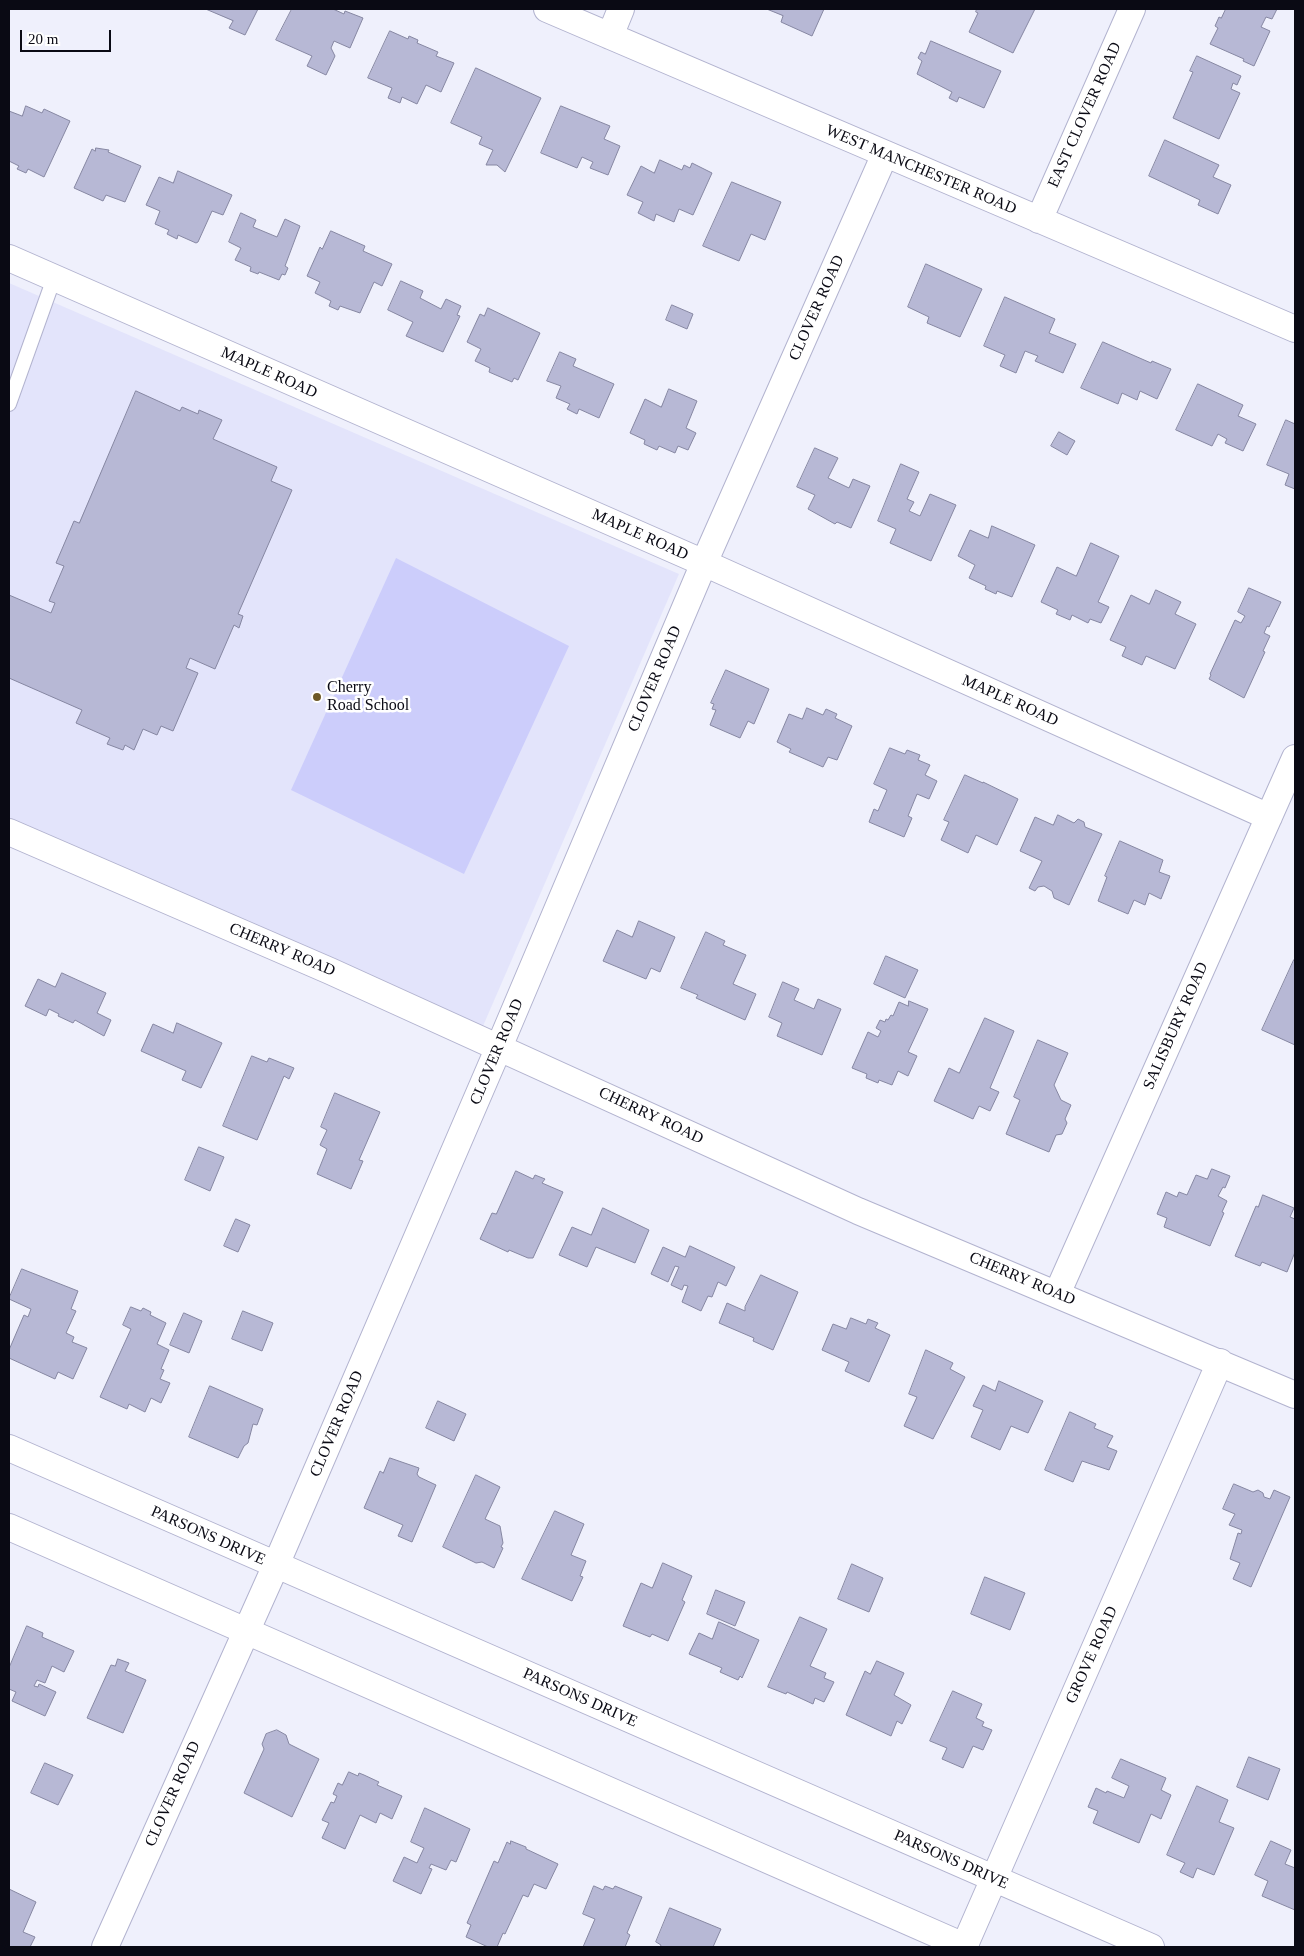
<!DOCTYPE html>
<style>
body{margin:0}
#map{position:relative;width:1304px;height:1956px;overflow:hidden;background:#eff0fc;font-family:"Times New Roman",serif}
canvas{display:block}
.frame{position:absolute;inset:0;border:10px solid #0a0a14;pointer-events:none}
.scale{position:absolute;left:20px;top:30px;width:91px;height:22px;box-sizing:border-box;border:2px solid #0a0a14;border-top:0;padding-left:6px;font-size:15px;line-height:18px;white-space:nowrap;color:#0a0a14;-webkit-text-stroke:4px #fff;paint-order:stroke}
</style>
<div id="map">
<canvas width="1304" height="1956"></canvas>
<div class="frame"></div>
<div class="scale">20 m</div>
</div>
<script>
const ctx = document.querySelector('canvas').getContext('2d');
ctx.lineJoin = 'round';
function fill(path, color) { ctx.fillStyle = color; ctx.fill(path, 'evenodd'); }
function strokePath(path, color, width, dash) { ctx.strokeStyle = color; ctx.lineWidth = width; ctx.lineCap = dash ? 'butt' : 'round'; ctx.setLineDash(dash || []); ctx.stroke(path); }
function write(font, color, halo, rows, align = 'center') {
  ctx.font = font + ' "Times New Roman",serif'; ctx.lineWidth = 5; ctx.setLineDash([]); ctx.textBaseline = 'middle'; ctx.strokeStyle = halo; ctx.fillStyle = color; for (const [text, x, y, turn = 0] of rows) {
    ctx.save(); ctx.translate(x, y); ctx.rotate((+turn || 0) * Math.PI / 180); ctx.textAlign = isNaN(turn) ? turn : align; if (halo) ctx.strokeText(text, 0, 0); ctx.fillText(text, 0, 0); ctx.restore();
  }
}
const built = new Path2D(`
 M9,283L679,574L483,1026L9,820Z`);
const green = new Path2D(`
 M396,558L569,646L464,874L291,790Z`);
const building = new Path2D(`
 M206,9H258L245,35L229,28L233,21Z
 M292,9H333L344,14L345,11L363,18L350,48L334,41L331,48L335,56L326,75L307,66L312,56L276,40Z
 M767,9H824L812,36L781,22L783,16Z
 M977,9H1035L1013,53L969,32L978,13L976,12Z
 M1226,9H1277L1272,19L1266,17L1261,27L1270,31L1254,66L1243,61L1244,59L1210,44L1218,28L1215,26L1219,17L1221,18Z
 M390,31L408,39L409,36L418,40L417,43L438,52L436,56L454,63L441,92L426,85L417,104L402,97L400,103L388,98L392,88L368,78Z
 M931,41L1001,71L984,108L959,97L957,102L949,98L952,92L917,74L922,61L918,58L921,52L925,54Z
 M1197,56L1241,76L1237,85L1233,83L1231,89L1240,93L1219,139L1173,118L1193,72L1190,71Z
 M476,68L541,98L505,172L497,165H486L493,150L479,144L482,137L451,123Z
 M26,106L42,113L44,109L70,121L44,177L28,169L26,173L17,169L19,166L9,161V111L22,116Z
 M561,106L610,126L604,139L620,146L608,175L590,168L593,162L582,157L577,168L541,153Z
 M1165,140L1219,165L1213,177L1231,185L1218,214L1198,205L1200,200L1149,176Z
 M96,148L109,150L108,152L141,166L125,202L106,195L103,201L74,188L92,149L95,151Z
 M660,160L682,170L684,165L690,168L692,163L712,173L693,215L679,209L674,222L656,214L654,221L638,213L643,202L627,195L641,166L654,173Z
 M178,171L232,195L223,215L212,211L198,242L196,243L178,235L177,239L167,234L169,230L155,224L160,211L146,205L159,177L173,183Z
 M732,182L781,202L765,240L751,234L739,261L703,246Z
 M241,213L256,220L253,227L277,237L285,219L300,226L285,266L288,268L285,275L282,274L279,280L259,272L258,274L250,271L251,267L235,260L241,248L229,242Z
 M331,231L365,246L363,251L392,264L382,286L374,282L360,313L340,306L338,310L329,306L331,301L315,293L320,282L307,276L320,247L322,249Z
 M926,264L982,289L960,337L927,323L929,317L908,307Z
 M401,281L423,291L420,298L441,309L446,299L461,306L457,315L460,316L443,352L406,336L413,322L388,310Z
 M1005,297L1055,319L1049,333L1076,344L1063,373L1035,361L1038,356L1025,351L1016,373L1000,366L1005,355L984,346Z
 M672,305L693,314L687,329L666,320Z
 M488,308L540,333L518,380L514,378L512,382L489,372L490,368L475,361L481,349L467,342L480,314L484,316Z
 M1103,342L1151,363L1152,361L1171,369L1157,399L1140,391L1137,400L1122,393L1118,404L1081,388Z
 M560,352L576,359L573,366L614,384L599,418L579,409L577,414L567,409L570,404L556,398L561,386L547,381Z
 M1198,384L1243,405L1238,416L1256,424L1243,451L1225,443L1227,439L1218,434L1212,446L1176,430Z
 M669,389L697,401L686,428L696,433L688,450L678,446L675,453L659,446L657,450L644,444L645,440L630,433L645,399L661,407Z
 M136,391L180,411L182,407L198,414L199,410L222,420L213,439L277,467L271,481L292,490L238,614L243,616L239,628L234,625L215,669L190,658L186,668L198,673L173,731L161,726L157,735L143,729L134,750L125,745L123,750L107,744L110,738L76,723L82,710L9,678V595L51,613L55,603L49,601L64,566L56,563L74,521L79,523Z
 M1286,420L1295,424V489L1285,485L1289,474L1267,465Z
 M1059,432L1075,441L1067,455L1051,446Z
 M815,448L838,458L828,478L849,488L853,479L870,486L851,528L837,522L835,524L808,509L815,495L797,487Z
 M901,464L919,472L907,499L914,502L909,511L920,516L930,494L956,505L931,561L890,543L896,529L878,521Z
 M992,526L1035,545L1012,597L997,591L996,594L985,589L986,586L969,578L975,565L958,556L970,530L988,538Z
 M1091,543L1119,556L1098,602L1109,607L1101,623L1090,619L1088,623L1072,615L1070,620L1056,614L1058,610L1041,602L1057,567L1076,576Z
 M1249,588L1281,602L1269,627L1267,626L1264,633L1270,636L1263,651L1265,652L1244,698L1209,679L1211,675L1210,674L1235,620L1241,623L1245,616L1238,612Z
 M1156,590L1181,602L1175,614L1196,624L1175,669L1146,656L1142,665L1122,656L1126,647L1110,640L1131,595L1149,604Z
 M726,670L769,689L754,724L748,721L740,738L710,725L716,710L712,709L714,704L711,703Z
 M807,708L823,715L826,709L837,714L835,718L852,726L837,760L828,757L823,767L789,752L791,749L777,742L789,714L802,719Z
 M890,748L905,754L907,750L920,755L918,760L930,765L925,775L937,781L929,799L917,794L908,816L912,818L904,837L869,822L874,809L878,811L887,790L874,784Z
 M965,775L983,783V782L1018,799L997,845L976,835L968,853L941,840L949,822L944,820Z
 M1058,815L1074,823L1078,819L1084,822L1085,827L1102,834L1069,905L1054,898L1052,891L1044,886L1038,887L1035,891L1029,888L1042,861L1020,851L1035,817L1053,825Z
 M1120,841L1163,860L1159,872L1170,876L1161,899L1149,893L1145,905L1134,900L1128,914L1098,901L1107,877L1105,876Z
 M639,921L675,937L660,972L651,968L646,979L603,961L617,930L632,937Z
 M706,932L725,941L723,945L746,955L733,984L756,994L745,1020L696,998L698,995L681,988Z
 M886,956L918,970L905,998L874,984Z
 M1294,960L1295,961V1045L1262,1030Z
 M62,973L106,993L97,1013L111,1020L104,1036L75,1020L73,1023L58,1016L59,1014L49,1009L46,1016L25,1006L38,979L55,987Z
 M783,982L799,989L794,1000L814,1009L818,999L841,1009L822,1055L777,1036L782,1023L769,1017Z
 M909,1001L928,1009L908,1052L917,1056L908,1076L898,1071L892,1085L879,1080L878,1083L866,1078L867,1074L852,1068L868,1032L878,1037L881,1031L876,1028L880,1020L885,1022L886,1019L888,1020L891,1015L893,1016L899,1002L908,1006Z
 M985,1018L1014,1031L990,1088L999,1092L990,1111L979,1106L973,1119L934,1101L949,1068L959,1073Z
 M177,1023L222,1043L201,1088L182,1080L186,1071L141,1051L153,1024L173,1033Z
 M1038,1040L1068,1053L1054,1085L1061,1100L1071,1105L1065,1119L1067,1123L1062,1134L1056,1135L1049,1152L1006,1134L1020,1100L1014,1097Z
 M252,1056L267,1062L269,1058L294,1068L289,1079L284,1076L257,1140L223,1126Z
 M335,1093L380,1112L359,1160L363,1161L351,1189L317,1174L327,1149L320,1145L327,1130L321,1127Z
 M199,1147L224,1157L210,1191L185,1180Z
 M1212,1169L1230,1176L1225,1188L1223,1187L1218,1196L1227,1201L1222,1212L1224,1213L1210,1246L1164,1227L1167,1218L1157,1214L1166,1192L1177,1197L1179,1192L1187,1195L1196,1175L1207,1179Z
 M516,1171L533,1179L535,1175L545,1179L542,1183L563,1192L533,1258H528L509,1250L508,1252L480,1239L492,1213L496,1214Z
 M1263,1195L1294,1208L1290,1217L1295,1219V1252L1287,1272L1262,1262L1260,1266L1235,1256L1256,1206L1258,1207Z
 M603,1208L649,1230L635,1263L596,1247L587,1267L559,1255L572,1227L591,1235Z
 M236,1219L250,1225L238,1252L224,1246Z
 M690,1246L735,1267L726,1286L718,1282L712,1297L708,1296L701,1311L682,1302L688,1286L684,1285L682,1290L671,1285L679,1267L675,1266L668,1282L651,1274L663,1247L685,1257Z
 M22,1269L78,1291L71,1309L76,1311L66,1333L74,1337L72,1342L87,1348L73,1379L58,1372L55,1379L9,1358V1350L24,1315L28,1317L31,1309L9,1299Z
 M761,1275L798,1292L773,1350L753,1341L754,1338L719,1323L727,1303L745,1311V1307Z
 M131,1307L141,1311L143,1308L151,1312L150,1315L166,1323L157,1344L169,1350L161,1369L164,1370L160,1379L170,1383L161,1403L151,1398L145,1412L129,1404L127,1409L100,1397L131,1329L123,1325Z
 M243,1311L273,1323L262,1351L232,1339Z
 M184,1313L202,1321L189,1353L170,1345Z
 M851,1318L866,1324L868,1319L878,1323L875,1328L890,1335L869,1382L845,1371L849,1362L822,1350L833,1324L846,1329Z
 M926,1350L953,1363L950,1369L965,1377L933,1439L904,1426L917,1397L909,1394Z
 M999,1381L1043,1401L1028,1433L1011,1426L1000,1450L971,1437L983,1410L973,1406L983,1385L995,1391Z
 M210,1386L263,1409L257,1425L253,1424L248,1443L244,1446L238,1458L189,1437Z
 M438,1401L466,1414L454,1441L426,1428Z
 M1070,1412L1096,1424L1094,1428L1113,1436L1107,1447L1117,1451L1109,1470L1082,1461L1073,1482L1045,1470Z
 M390,1458L419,1468L417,1474L419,1477L436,1485L412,1542L398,1536L403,1525L364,1508L380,1471L383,1473Z
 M476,1475L500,1487L485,1519L500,1526L503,1543L501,1547L503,1548L494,1568L482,1562L476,1563L443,1547Z
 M1234,1484L1253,1492L1258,1490L1263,1493L1264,1497L1270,1499L1274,1490L1290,1497L1251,1587L1233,1579L1240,1563L1230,1559L1238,1533L1241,1534L1242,1530L1229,1525L1235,1514L1223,1509Z
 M555,1511L584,1524L571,1555L586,1561L580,1576L583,1577L572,1601L522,1579Z
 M663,1563L692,1576L682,1600L685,1602L668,1641L652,1634L650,1637L623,1626L641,1583L652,1588Z
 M852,1564L883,1578L869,1612L838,1599Z
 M985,1577L1025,1593L1010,1630L971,1614Z
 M716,1590L745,1602L735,1626L707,1614Z
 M800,1617L827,1629L810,1666L826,1673L824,1678L834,1682L824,1702L815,1698L813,1704L787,1692L786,1694L768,1687Z
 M719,1622L759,1640L742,1678L740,1676L738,1680L720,1672L722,1668L689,1654L699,1633L712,1639Z
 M27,1626L43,1633L42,1637L74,1651L64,1672L52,1666L45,1683L37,1680L34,1686L38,1687L39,1684L56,1692L45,1716L12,1701L16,1692L9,1689V1668Z
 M118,1659L129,1663L125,1671L146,1680L123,1733L87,1718L111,1665L115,1666Z
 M877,1661L904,1673L894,1695L911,1705L902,1724L897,1721L891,1736L846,1715L865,1671L870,1674Z
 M953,1691L982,1704L976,1718L984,1722L982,1726L992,1730L983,1750L973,1746L963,1768L942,1759L947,1748L930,1741Z
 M277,1730L286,1735L289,1744L319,1759L292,1817L244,1793L264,1749L262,1744L266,1734Z
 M1249,1757L1280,1769L1268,1800L1237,1787Z
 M1121,1759L1166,1778L1161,1790L1171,1795L1161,1819L1151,1814L1139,1843L1093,1823L1098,1811L1088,1807L1096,1788L1106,1793L1107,1791L1124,1798L1129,1786L1112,1778Z
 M45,1763L73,1775L58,1805L31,1793Z
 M349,1772L358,1776L359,1773L364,1775L379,1782L377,1785L402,1796L392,1819L380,1813L376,1823L360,1815L345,1849L322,1838L329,1823L322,1820L331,1802L334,1803L337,1796L333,1794L338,1783L342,1785Z
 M1197,1786L1228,1800L1219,1822L1234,1828L1214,1875L1197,1868L1193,1878L1180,1872L1185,1863L1167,1855Z
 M425,1808L470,1829L456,1862L451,1860L446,1870L431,1864L429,1868L432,1869L421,1894L393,1881L404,1857L417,1863L424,1848L411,1842Z
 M511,1841L526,1847V1849L558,1864L546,1889L534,1884L528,1897L523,1895L505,1934L503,1933L497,1947H488L466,1937L471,1925L467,1923L494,1861L498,1863L507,1842L510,1844Z
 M1271,1841L1291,1850L1285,1864L1295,1868V1910L1262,1896L1268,1881L1255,1875Z
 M594,1886L603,1890L605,1886L613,1889L615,1886L642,1897L627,1933L630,1935L625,1947H583L595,1919L583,1914Z
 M9,1889L36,1902L23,1932L35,1937L30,1947H9Z
 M670,1908L721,1929L713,1947H660L661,1945L656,1942Z`);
const service = new Path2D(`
 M9,404L54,278`);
const minor = new Path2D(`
 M547,9L1295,329
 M610,36L621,9
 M1039,220L1132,9
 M9,258L704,563L1269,817
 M9,832L330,971L858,1211L1295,1395
 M1057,1294L1295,758
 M9,1448L1151,1947
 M9,1527L966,1947
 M105,1947L276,1565L499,1047L704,563L885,154
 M964,1947L1220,1362`);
const markers = [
 [317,697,5,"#6d5827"]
];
const streetNames = [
 ["EAST CLOVER ROAD",1085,115,-66],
 ["WEST MANCHESTER ROAD",921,170,23],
 ["CLOVER ROAD",817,308,-66],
 ["MAPLE ROAD",269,373,24],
 ["MAPLE ROAD",640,535,24],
 ["CLOVER ROAD",655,679,-67],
 ["MAPLE ROAD",1010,701,24],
 ["CHERRY ROAD",282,950,23],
 ["SALISBURY ROAD",1176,1026,-66],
 ["CLOVER ROAD",497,1052,-67],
 ["CHERRY ROAD",651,1116,25],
 ["CHERRY ROAD",1022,1279,23],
 ["CLOVER ROAD",337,1424,-67],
 ["PARSONS DRIVE",208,1536,24],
 ["GROVE ROAD",1092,1655,-66],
 ["PARSONS DRIVE",580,1698,24],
 ["CLOVER ROAD",173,1794,-66],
 ["PARSONS DRIVE",951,1860,24]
];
const poiNames = [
 ["Cherry",327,688],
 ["Road School",327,706]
];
fill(built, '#e3e4fb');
fill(green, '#cccdfb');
fill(building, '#b7b8d5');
strokePath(building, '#8687a2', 1);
strokePath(service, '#b2b3cf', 16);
strokePath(minor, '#b2b3cf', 28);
strokePath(service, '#fff', 14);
strokePath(minor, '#fff', 26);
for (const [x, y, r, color] of markers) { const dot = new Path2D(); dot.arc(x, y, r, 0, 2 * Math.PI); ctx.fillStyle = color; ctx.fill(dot); strokePath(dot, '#fff', 2); }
write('16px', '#0a0a14', '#fff', streetNames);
write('16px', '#0a0a14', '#fff', poiNames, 'left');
</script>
